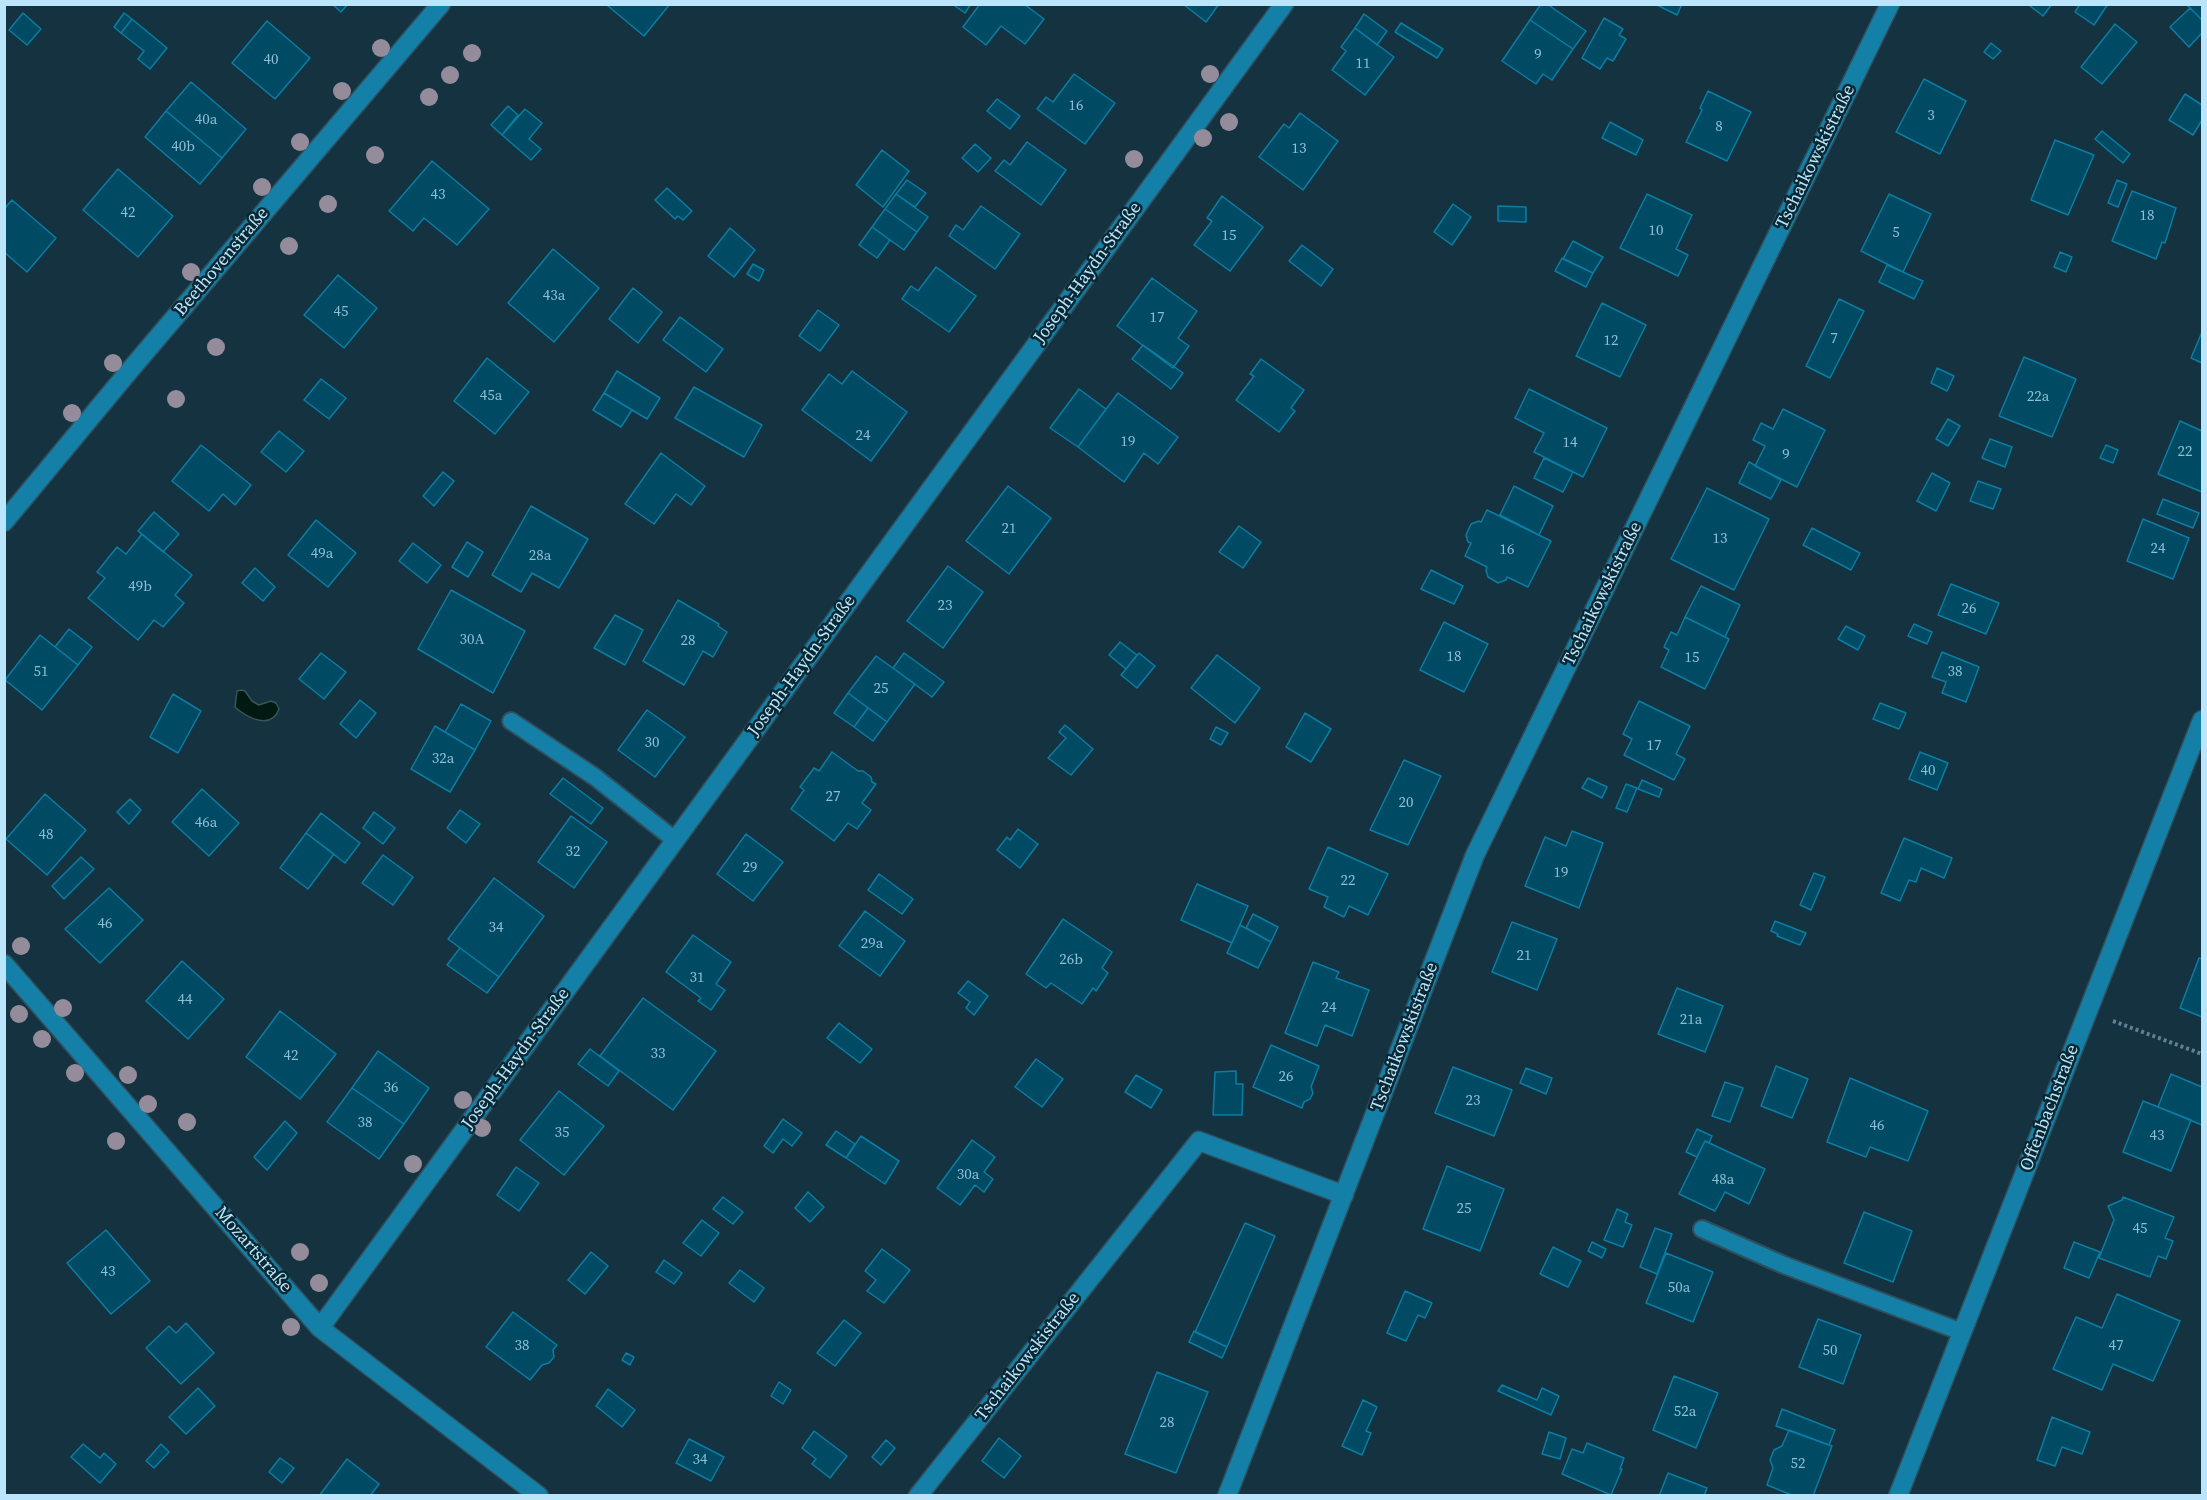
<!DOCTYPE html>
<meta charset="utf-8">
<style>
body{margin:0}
#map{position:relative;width:2207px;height:1500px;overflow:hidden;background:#14323f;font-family:"Source Serif 4",serif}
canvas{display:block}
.frame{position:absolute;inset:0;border:6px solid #bae5fa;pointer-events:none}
</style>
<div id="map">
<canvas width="2207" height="1500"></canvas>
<div class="frame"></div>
</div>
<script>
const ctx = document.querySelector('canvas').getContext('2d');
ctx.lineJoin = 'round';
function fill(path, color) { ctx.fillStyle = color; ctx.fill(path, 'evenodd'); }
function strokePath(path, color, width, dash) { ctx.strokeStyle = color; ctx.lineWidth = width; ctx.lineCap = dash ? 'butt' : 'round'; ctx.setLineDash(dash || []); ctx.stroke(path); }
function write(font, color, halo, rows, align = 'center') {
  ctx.font = font + ' "Source Serif 4",serif'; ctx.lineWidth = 5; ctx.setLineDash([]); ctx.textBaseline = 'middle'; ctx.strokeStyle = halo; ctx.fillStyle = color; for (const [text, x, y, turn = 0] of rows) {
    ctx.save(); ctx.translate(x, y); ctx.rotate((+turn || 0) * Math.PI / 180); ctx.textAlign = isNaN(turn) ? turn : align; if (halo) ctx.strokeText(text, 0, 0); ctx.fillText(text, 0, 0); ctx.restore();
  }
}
const water = new Path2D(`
 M241,690L245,691L252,701L259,705L271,701L276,703L279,709C271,731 246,717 235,707L237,691Z`);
const building = new Path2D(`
 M332,4H348L341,12Z
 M609,4H670L644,36L608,6Z
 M952,4H971L965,13Z
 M980,4H1024L1044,19L1025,44L1001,26L986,45L963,27Z
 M1183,4H1219L1206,22Z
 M1541,4H1547L1586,31L1573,49L1530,20Z
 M1655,4H1682L1677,15Z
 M2031,4H2052L2043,16L2030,6Z
 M2080,4H2108L2094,25L2075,12Z
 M2186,4H2202V20Z
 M2190,8L2202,20V33L2189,47L2170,27Z
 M23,13L41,29L27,45L9,30Z
 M124,13L132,19L121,33L114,27Z
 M1364,14L1387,31L1377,45L1355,28Z
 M1604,18L1623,29L1619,35L1626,39L1613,61L1607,58L1600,69L1582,58Z
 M132,19L167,48L150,69L138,59L144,51L121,33Z
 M1530,20L1573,49L1552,80L1543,74L1536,84L1502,61Z
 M267,21L310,58L275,99L232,63Z
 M1401,23L1443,49L1437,58L1395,32Z
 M2115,24L2137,42L2102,84L2081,67Z
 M1355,28L1394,57L1365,95L1332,70L1346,51L1341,47Z
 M1991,43L2001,51L1993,59L1984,52Z
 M1074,74L1115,103L1085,144L1037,109L1046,97L1053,102Z
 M1924,79L1966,101L1940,154L1896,132Z
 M191,82L246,129L222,158L166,111Z
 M1708,91L1751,112L1727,161L1686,142L1702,110L1700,108Z
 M2185,94L2202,105V120L2193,135L2169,120Z
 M997,99L1020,116L1010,129L987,111Z
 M508,106L518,115L502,135L491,125Z
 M525,109L542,123L529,139L541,149L531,160L502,135Z
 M166,111L222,158L200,184L145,137Z
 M1300,113L1338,141L1303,190L1259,157L1284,124L1289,128Z
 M1610,122L1643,140L1636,155L1602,138Z
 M2102,131L2130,154L2123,163L2095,139Z
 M2055,140L2094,155L2068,215L2031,200Z
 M1027,142L1066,170L1041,205L995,171L1004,160L1010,165Z
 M975,144L991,158L978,172L962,158Z
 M882,150L909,171L883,207L856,185Z
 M432,161L489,209L457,245L424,218L413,231L389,211Z
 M118,169L173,216L138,257L83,210Z
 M907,180L926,193L915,207L896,194Z
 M2117,180L2127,184L2118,207L2108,203Z
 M667,188L692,211L683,220L678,216L675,219L655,200Z
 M2132,191L2176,208L2165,243L2162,242L2156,259L2112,241Z
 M896,194L928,217L917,232L885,209Z
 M1647,194L1692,215L1676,249L1688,255L1678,276L1620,248Z
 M1889,194L1931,214L1903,272L1861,251Z
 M1222,196L1263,227L1230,271L1194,245L1212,221L1207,218Z
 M12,200L56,238L27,272L4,252V209Z
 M1453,204L1471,217L1452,245L1434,232Z
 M981,206L1020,234L995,269L949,236L956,225L963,230Z
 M1498,206L1526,207V222L1498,221Z
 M885,209L917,232L904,250L872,227Z
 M872,227L890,240L877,258L859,245Z
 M730,228L755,250L734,277L708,256Z
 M1573,241L1603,257L1593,273L1563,259Z
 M1302,245L1333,269L1321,286L1289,261Z
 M553,249L599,288L554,342L508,303Z
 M2060,252L2072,257L2066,272L2054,267Z
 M1562,258L1593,273L1586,287L1555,271Z
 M753,264L764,270L759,281L747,274Z
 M1887,265L1923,281L1914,299L1879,282Z
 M936,267L976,296L949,332L902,299L911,286L918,291Z
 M338,275L377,308L344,348L304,315Z
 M1152,278L1197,311L1178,338L1189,346L1173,368L1117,326Z
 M633,288L662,312L638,343L609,319Z
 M1839,299L1864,311L1830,378L1806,366Z
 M1602,303L1646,325L1620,377L1576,356Z
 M818,310L839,325L820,351L799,336Z
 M680,317L723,349L706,372L663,340Z
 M2202,332V363L2191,358Z
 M1143,345L1183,373L1171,389L1132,359Z
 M2024,357L2076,379L2052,437L1999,416Z
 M487,358L529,392L495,434L454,401Z
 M1261,359L1304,390L1291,408L1295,411L1279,432L1236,400L1254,376L1250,374Z
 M1937,368L1954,376L1947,391L1931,383Z
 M617,371L660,398L647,419L604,393Z
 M852,371L907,412L871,461L802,410L829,374L842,384Z
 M321,379L346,398L329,419L304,400Z
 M694,387L762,425L744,457L675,418Z
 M1079,389L1106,409L1078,447L1050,428Z
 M1529,389L1607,428L1583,477L1534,452L1544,433L1515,418Z
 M604,393L632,410L621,427L593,410Z
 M1118,393L1178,437L1158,464L1144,453L1124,482L1078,447Z
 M1783,409L1825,430L1797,487L1755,466L1765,446L1753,440L1761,423L1773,429Z
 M1948,419L1960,426L1948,446L1936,439Z
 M2180,421L2202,431V492L2158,474Z
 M279,431L304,451L286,472L261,452Z
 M1990,439L2012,447L2005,467L1982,458Z
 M201,445L251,485L235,505L223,494L209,511L172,481Z
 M2106,445L2118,450L2113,463L2100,458Z
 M661,453L705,486L691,505L676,494L654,524L625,504Z
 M1544,458L1573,472L1563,492L1534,478Z
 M1749,462L1781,480L1771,499L1739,483Z
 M443,472L454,481L434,506L423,496Z
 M1932,473L1950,483L1936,511L1917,501Z
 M1978,481L2001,489L1993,509L1970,501Z
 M1008,486L1051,518L1009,574L966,541Z
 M1514,486L1553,506L1539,535L1500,515Z
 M1707,488L1769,519L1734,590L1671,559Z
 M2163,499L2199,513L2193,528L2157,514Z
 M531,506L588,539L559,588L532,573L521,592L492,575Z
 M1487,510L1551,541L1528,587L1507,577L1506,580L1498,583L1488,577L1486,570L1487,567L1465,556L1471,543L1468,542L1466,535L1471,524L1479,521L1481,522Z
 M154,512L179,534L163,552L138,531Z
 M2143,519L2189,538L2173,579L2127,561Z
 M316,520L356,553L328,587L288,555Z
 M1239,526L1261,542L1243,568L1219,552Z
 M1812,528L1860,553L1851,570L1803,545Z
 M142,534L192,575L175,595L184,603L163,627L154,620L138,640L88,598L105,578L97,572L117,547L126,554Z
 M467,542L483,552L468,577L452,567Z
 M413,543L441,565L427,583L399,561Z
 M948,566L983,592L943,648L907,621Z
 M255,568L275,587L263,601L242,583Z
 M1431,570L1463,586L1454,604L1421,589Z
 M1951,584L1999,603L1986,634L1938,615Z
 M1701,586L1740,605L1725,637L1685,617Z
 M451,590L525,631L493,693L418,649Z
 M678,600L719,624L718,626L727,632L713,657L703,651L684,685L643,661Z
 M615,615L643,630L625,665L594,648Z
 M1685,617L1729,639L1705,689L1661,667L1669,650L1664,647L1671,632L1677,635Z
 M1444,622L1488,644L1464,692L1420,670Z
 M1914,624L1932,632L1927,644L1908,636Z
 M1846,626L1865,636L1858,650L1838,639Z
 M69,629L92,647L78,665L55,647Z
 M40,635L78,665L42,710L5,680Z
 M1120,642L1137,655L1126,669L1109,655Z
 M1942,652L1979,667L1966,702L1942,693L1946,682L1932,677Z
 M321,653L346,672L324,699L299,679Z
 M904,653L944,682L932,697L893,668Z
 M1139,653L1155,666L1137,688L1121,675Z
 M1217,655L1260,688L1235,723L1191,688Z
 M876,656L915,684L887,722L848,693Z
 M848,693L868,708L854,727L834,713Z
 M173,694L201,711L178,753L150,737Z
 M360,700L376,713L356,738L340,724Z
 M1639,701L1690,726L1676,754L1685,759L1674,780L1624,755L1632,739L1623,734Z
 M1880,703L1906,713L1899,729L1873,719Z
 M461,704L491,721L475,750L445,732Z
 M868,708L887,722L873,741L854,727Z
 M647,710L685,737L655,777L618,750Z
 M1305,713L1331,729L1311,762L1286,747Z
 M1065,725L1093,749L1071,775L1048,758L1066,738L1059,732Z
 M435,726L475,750L450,792L411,769Z
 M1216,727L1228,733L1221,745L1210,739Z
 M832,752L858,771H863L871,777L872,782L876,784L862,803L871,810L857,829L848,823L834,841L791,809L804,790L800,787L814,768L819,771Z
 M1920,752L1948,763L1937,790L1909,779Z
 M1404,760L1441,776L1408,845L1370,830Z
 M563,778L603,808L591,824L550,794Z
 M1588,778L1607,787L1602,798L1582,788Z
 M1642,780L1662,789L1659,797L1638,789Z
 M1626,784L1637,788L1627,812L1616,808Z
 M202,789L239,823L209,856L172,822Z
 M45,794L86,830L47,875L6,839Z
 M130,799L141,810L129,824L117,812Z
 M460,810L480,824L466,843L447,828Z
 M374,812L395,828L383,844L363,828Z
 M321,813L360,843L345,863L306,833Z
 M571,816L607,842L574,888L538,862Z
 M1018,829L1038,844L1020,868L997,850L1007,837L1010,840Z
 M1572,831L1603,843L1579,908L1525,886L1545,837L1566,846Z
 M306,833L334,854L308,889L280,868Z
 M746,834L783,862L753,901L717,874Z
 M1904,838L1952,858L1944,878L1921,868L1916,882L1909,880L1900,901L1881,893Z
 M1328,847L1388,874L1368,915L1349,906L1344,917L1324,907L1328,897L1309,889Z
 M383,855L413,877L393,905L362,883Z
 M81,857L94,869L64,899L52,886Z
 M1814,873L1825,877L1811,910L1800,905Z
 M879,874L913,899L902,914L868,890Z
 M494,878L544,916L499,977L448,939Z
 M1197,884L1248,906L1232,943L1181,920Z
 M109,888L143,920L100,963L65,929Z
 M865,911L905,941L880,976L839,946Z
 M1253,914L1278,927L1271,942L1246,928Z
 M1063,919L1112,952L1102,968L1108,973L1096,991L1093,988L1082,1004L1051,983L1046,988L1026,974Z
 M1775,921L1806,933L1800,945L1777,936L1778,934L1771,931Z
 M1512,922L1557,939L1537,990L1492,972Z
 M1240,925L1271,942L1258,968L1227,953Z
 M693,935L731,962L716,984L725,990L711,1010L698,1001L701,998L666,972Z
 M460,948L499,977L487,993L447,965Z
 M2199,958L2202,959V1017L2180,1008Z
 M182,961L224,999L188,1039L146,1001Z
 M1313,962L1339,972L1336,978L1369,990L1352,1036L1325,1025L1317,1046L1285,1033Z
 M968,981L988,996L974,1015L966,1008L970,1002L958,993Z
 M1677,988L1723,1006L1705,1052L1658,1034Z
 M643,998L716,1051L673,1110L600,1056Z
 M280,1011L336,1054L300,1099L246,1057Z
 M839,1023L872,1049L860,1063L827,1038Z
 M1271,1045L1319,1066L1311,1087L1313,1093L1310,1099L1304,1102L1302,1108L1253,1087Z
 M590,1049L619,1071L608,1086L578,1064Z
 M378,1051L429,1088L404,1124L352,1088Z
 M1036,1059L1063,1079L1042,1107L1015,1087Z
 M1776,1066L1808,1079L1792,1118L1761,1106Z
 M1453,1067L1512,1090L1494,1136L1435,1113Z
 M1526,1068L1552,1078L1546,1094L1520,1083Z
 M1236,1071V1084H1243L1242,1115H1213L1215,1072Z
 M2171,1074L2202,1087V1125L2158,1107Z
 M1136,1075L1162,1090L1151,1108L1125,1092Z
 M1850,1078L1928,1111L1908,1161L1870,1147L1866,1157L1827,1142Z
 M1725,1082L1743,1088L1730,1122L1712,1116Z
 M352,1088L404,1124L379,1159L327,1122Z
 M559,1091L604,1126L564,1175L520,1140Z
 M2143,1101L2191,1120L2171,1171L2123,1152Z
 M783,1119L802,1133L792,1146L783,1139L773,1153L764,1146Z
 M285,1121L297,1133L267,1170L254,1157Z
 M1697,1129L1712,1136L1709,1143L1705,1141L1697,1157L1686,1152Z
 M836,1131L855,1144L846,1158L826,1145Z
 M861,1136L899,1161L885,1184L846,1158Z
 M972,1140L995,1157L984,1172L993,1179L984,1192L975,1185L960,1205L937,1188Z
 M1705,1141L1765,1169L1749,1204L1725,1192L1715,1211L1679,1194Z
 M1447,1166L1504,1189L1480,1251L1423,1229Z
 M516,1167L539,1183L519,1211L497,1195Z
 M808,1192L824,1207L810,1222L795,1208Z
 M723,1197L743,1212L733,1224L713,1209Z
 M2123,1197L2174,1217L2165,1238L2173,1241L2166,1259L2158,1256L2150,1277L2099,1258L2114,1220L2108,1206L2122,1200Z
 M1617,1209L1628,1214L1625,1222L1632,1225L1623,1247L1604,1240Z
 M1864,1212L1912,1231L1893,1282L1844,1263Z
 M702,1220L719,1233L701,1256L683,1243Z
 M1245,1223L1275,1236L1227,1347L1195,1332Z
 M1655,1228L1672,1234L1657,1274L1640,1267Z
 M106,1230L150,1281L111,1314L67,1263Z
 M1592,1242L1606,1249L1602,1258L1588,1251Z
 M2074,1242L2100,1252L2089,1278L2064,1268Z
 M1553,1247L1581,1261L1568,1287L1540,1274Z
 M882,1249L910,1270L884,1303L867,1291L876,1280L865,1271Z
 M591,1252L608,1266L585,1294L568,1280Z
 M1666,1253L1713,1272L1693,1322L1646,1303Z
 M664,1260L682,1273L674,1284L656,1272Z
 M740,1270L764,1288L754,1302L729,1283Z
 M1405,1291L1432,1303L1425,1318L1418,1315L1406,1341L1387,1333Z
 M2117,1294L2180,1321L2153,1381L2113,1364L2102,1390L2053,1369L2076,1317L2102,1328Z
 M513,1312L557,1345L553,1350L554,1357L549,1363L542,1365L530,1380L486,1347Z
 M1818,1319L1861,1335L1843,1384L1799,1367Z
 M844,1320L861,1333L835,1366L817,1353Z
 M186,1323L214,1353L181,1384L146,1348L169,1326L176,1333Z
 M1194,1331L1227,1347L1222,1358L1189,1342Z
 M626,1353L634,1357L630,1365L622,1360Z
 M1157,1372L1208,1392L1176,1473L1125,1454Z
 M1674,1376L1718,1393L1696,1448L1653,1430Z
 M779,1382L791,1390L783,1404L771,1396Z
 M1502,1385L1537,1400L1542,1388L1559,1396L1551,1415L1498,1391Z
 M198,1388L215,1406L186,1434L169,1417Z
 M608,1389L635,1410L622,1427L596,1406Z
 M1363,1400L1377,1407L1366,1431L1371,1433L1362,1455L1342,1446Z
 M1782,1409L1835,1430L1829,1445L1776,1426Z
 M2052,1417L2090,1432L2082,1454L2062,1447L2055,1466L2037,1460Z
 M1789,1430L1832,1446L1813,1496H1794L1767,1485L1773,1468L1770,1460L1774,1450L1782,1446Z
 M814,1431L847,1456L830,1478L812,1464L816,1459L802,1448Z
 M1549,1432L1566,1438L1560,1459L1542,1454Z
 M999,1438L1021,1456L1004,1478L982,1461Z
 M689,1439L724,1457L711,1481L676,1463Z
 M886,1440L895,1448L881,1465L872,1457Z
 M1587,1443L1624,1458L1620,1469H1622L1611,1495L1562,1474L1572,1449L1583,1453Z
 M83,1444L100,1458L104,1453L116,1464L100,1483L71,1457Z
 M161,1444L169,1452L154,1468L146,1461Z
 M280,1458L294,1468L282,1483L269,1472Z
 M347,1459L379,1484L370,1496H319Z
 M1668,1473L1707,1488L1704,1496H1659Z`);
const path = new Path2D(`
 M2113,1021L2202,1054`);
const service = new Path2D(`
 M511,721L595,777L675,840
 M1702,1229L1784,1265L1962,1332`);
const minor = new Path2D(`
 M4,522L125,376L441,4
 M4,964L320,1328L539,1496
 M320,1328L1284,4
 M918,1496L1199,1141L1344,1195
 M1227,1496L1475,855L1890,4
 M1898,1496L2202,720`);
const trees = [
 [381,48],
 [472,53],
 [1210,74],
 [450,75],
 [342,91],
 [429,97],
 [1229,122],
 [1203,138],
 [300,142],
 [375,155],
 [1134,159],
 [262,187],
 [328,204],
 [289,246],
 [191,272],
 [216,347],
 [113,363],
 [176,399],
 [72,413],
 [21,946],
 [63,1008],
 [19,1014],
 [42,1039],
 [75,1073],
 [128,1075],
 [463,1100],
 [148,1104],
 [187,1122],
 [482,1128],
 [116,1141],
 [413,1164],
 [300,1252],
 [319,1283],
 [291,1327]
];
const numberNames = [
 ["9",1538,55],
 ["40",271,60],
 ["11",1363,64],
 ["16",1076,106],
 ["3",1931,116],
 ["40a",206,120],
 ["8",1719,127],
 ["40b",183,147],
 ["13",1299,149],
 ["43",438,195],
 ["42",128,213],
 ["18",2147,216],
 ["10",1656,231],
 ["5",1896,233],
 ["15",1229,236],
 ["43a",554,296],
 ["45",341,312],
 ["17",1157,318],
 ["7",1834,339],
 ["12",1611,341],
 ["45a",491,396],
 ["22a",2038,397],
 ["24",863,436],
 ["19",1128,442],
 ["14",1570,443],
 ["22",2185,452],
 ["9",1786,455],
 ["21",1009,529],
 ["13",1720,539],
 ["24",2158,549],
 ["16",1507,550],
 ["49a",322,554],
 ["28a",540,556],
 ["49b",140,587],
 ["23",945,606],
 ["26",1969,609],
 ["30A",472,640],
 ["28",688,641],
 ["18",1454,657],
 ["15",1692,658],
 ["51",41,672],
 ["38",1955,672],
 ["25",881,689],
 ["30",652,743],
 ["17",1654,746],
 ["32a",443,759],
 ["40",1928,771],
 ["27",833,797],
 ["20",1406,803],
 ["46a",206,823],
 ["48",46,835],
 ["32",573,852],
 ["29",750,868],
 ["19",1561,873],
 ["22",1348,881],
 ["46",105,924],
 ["34",496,928],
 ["29a",872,944],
 ["21",1524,956],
 ["26b",1071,960],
 ["31",697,978],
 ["44",185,1000],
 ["24",1329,1008],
 ["21a",1691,1020],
 ["33",658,1054],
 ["42",291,1056],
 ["26",1286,1077],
 ["36",391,1088],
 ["23",1473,1101],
 ["38",365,1123],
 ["46",1877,1126],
 ["35",562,1133],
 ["43",2157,1136],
 ["30a",968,1175],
 ["48a",1723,1180],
 ["25",1464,1209],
 ["45",2140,1229],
 ["43",108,1272],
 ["50a",1679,1288],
 ["38",522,1346],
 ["47",2116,1346],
 ["50",1830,1351],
 ["52a",1685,1412],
 ["28",1167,1423],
 ["34",700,1460],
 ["52",1798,1464]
];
const streetNames = [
 ["Tschaikowskistraße",1816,157,-64],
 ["Beethovenstraße",222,262,-50],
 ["Joseph-Haydn-Straße",1088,273,-54],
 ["Tschaikowskistraße",1603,594,-64],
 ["Joseph-Haydn-Straße",802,666,-54],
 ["Tschaikowskistraße",1405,1037,-69],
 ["Joseph-Haydn-Straße",516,1059,-54],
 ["Offenbachstraße",2050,1108,-69],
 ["Mozartstraße",253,1250,49],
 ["Tschaikowskistraße",1028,1357,-52]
];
fill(water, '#001911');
strokePath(water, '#385657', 1.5);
fill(building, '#004a63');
strokePath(building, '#0b7da3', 1.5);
strokePath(service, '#304e5c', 20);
strokePath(minor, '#304e5c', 21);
strokePath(path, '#5e8293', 4, [3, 3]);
strokePath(service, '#1480a7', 16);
strokePath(minor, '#1480a7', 18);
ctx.fillStyle = '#948c9b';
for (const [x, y] of trees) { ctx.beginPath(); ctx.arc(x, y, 9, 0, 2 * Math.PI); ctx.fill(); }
write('15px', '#8cbed4', null, numberNames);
write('18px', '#bae5fa', '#092834', streetNames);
</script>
